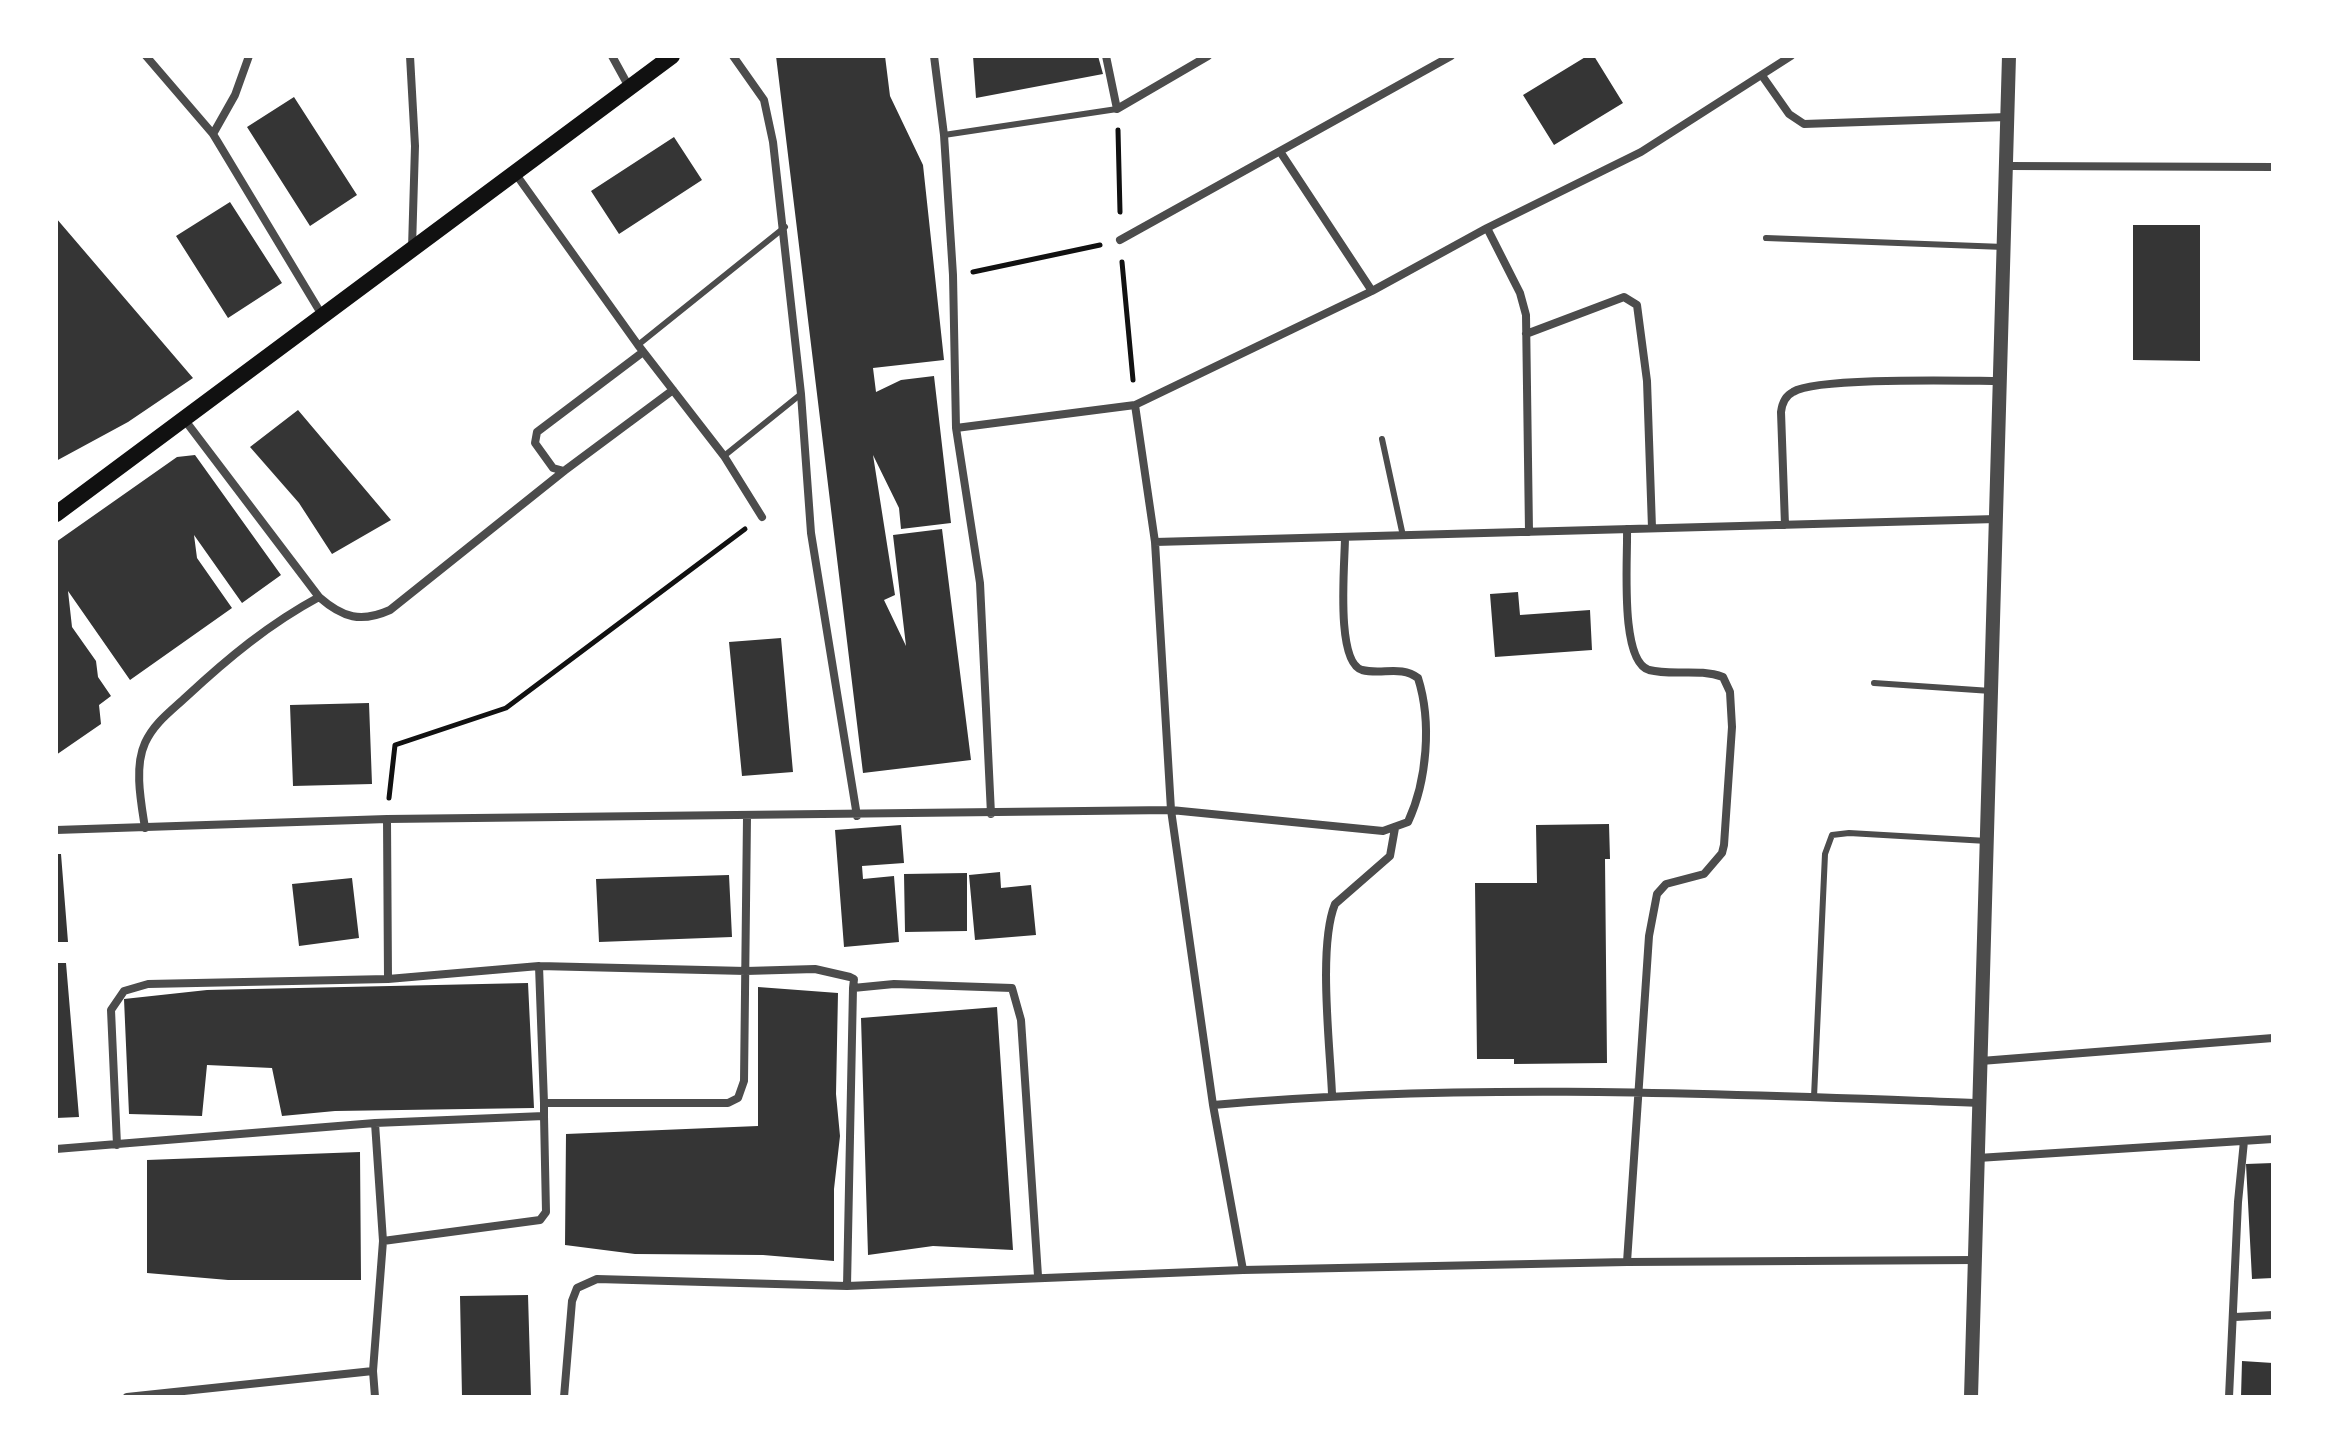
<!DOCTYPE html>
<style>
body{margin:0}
#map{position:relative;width:2329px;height:1453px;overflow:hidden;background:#fff;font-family:Arial,sans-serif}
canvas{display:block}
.frame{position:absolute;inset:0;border:58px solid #fff;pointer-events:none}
</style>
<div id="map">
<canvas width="2329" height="1453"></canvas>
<div class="frame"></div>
</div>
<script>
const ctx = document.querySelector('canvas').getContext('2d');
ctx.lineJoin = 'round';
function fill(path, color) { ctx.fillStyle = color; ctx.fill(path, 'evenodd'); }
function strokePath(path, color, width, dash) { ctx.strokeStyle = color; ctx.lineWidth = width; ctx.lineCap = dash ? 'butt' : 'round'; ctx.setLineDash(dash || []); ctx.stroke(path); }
const building = new Path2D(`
 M776,56H885L890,96L923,165L944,360L873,368L876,392L901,380L934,376L951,523L901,529L899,508L873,455L895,595L884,600L906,646L893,535L942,529L971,760L863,773Z
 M973,56H1098L1103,74L976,98Z
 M1587,56H1594L1623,103L1554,145L1523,95Z
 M294,97L357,195L310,226L247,127Z
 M674,137L702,180L619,234L591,191Z
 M230,202L282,283L228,318L176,236Z
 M56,218L193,378L128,422L56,461Z
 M2133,225H2200V361L2133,360Z
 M298,410L391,520L332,554L299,503L250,447Z
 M195,455L281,575L242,603L194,535L197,558L232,608L130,680L68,591L72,627L96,661L98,677L111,696L99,705L101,724L56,755V542L177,457Z
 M1518,592L1520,615L1590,610L1592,650L1495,657L1490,594Z
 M781,638L793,772L742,776L729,642Z
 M369,703L372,784L293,786L290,705Z
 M1609,824L1610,859H1605L1607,1063L1514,1064V1059H1477L1475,883H1537L1536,825Z
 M901,825L904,863L862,866L863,879L894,876L899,942L844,947L835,830Z
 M56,854H61L68,942H56Z
 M1000,872L1001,888L1031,885L1036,935L975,940L969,875Z
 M967,873V931L905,932L904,874Z
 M729,875L732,937L599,942L596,879Z
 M352,878L359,938L299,946L292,884Z
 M56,963H66L79,1117L56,1118Z
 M528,983L534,1108L335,1111L282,1116L272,1068L207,1065L202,1116L129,1114L124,999L207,990Z
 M758,987L838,993L836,1094L840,1136L834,1189V1261L763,1255L635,1254L565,1245L566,1134L758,1126Z
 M997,1007L1013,1250L933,1246L868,1255L861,1018Z
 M360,1152L361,1280H228L147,1273V1160Z
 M2273,1163V1278L2252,1279L2246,1164Z
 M528,1295L531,1397H462L460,1296Z
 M2242,1361L2273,1363V1397H2241Z`);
const path = new Path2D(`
 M1118,130L1120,212
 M1122,262L1133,380
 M973,272L1100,245
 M389,798L395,745L506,708L745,529`);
const service = new Path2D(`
 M944,135L1117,109
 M1766,238L2004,247
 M638,345L785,227
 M1382,439L1403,536
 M724,456L801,394
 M1874,683L1991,691
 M1814,1097L1825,854L1832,835L1849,833L1987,841`);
const minor = new Path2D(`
 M146,56L213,134L322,315
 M410,56L415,146L412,248
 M612,56L629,87
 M733,56L764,100L773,142L801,394L811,533L857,816
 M934,56L944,135L953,275L956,428L980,583L991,814
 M1106,56L1117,109L1208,56
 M1763,77L1789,114L1804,124L2007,117
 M213,134L235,95L249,56
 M1281,153L1372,291
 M2009,166L2273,167
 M515,173L638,345L724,456L762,517
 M1487,228L1520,293L1526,315L1529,532
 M1120,240L1451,56
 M1526,334L1624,297L1637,305L1647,381L1652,528
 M1135,405L1155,542L1171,810L1213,1105L1243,1270
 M184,419L319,597
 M956,428L1135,405L1372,291L1487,228L1641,152L1791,56
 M564,471L553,468L535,443L537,432L643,352
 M1785,525L1781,412C1782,404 1785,396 1793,392C1817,377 1964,381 2000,381
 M1155,542L1996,519
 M387,819L388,979
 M145,828C141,802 134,767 145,743C154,723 171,711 186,697C228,658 269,624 319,597C343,618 361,623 390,610L564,471L673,390
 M56,830L387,819L1171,810L1383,831L1408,822C1427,781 1432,722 1418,678C1401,665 1382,675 1362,670C1335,662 1345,562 1345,537
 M539,966L544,1103H728L738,1098L744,1081L747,817
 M1981,1061L2273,1038
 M1332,1094C1330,1046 1318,946 1335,904L1390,856L1395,828
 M1213,1105C1468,1082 1725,1094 1980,1103
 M117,1145L111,1010L124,991L148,984L388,979L539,966L746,971L815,969L850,977L854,979L853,988L894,984L1012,988L1021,1020L1038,1276
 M56,1149L375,1123L544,1116V1103
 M1978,1158L2273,1139
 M383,1241L540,1220L546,1212L544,1116
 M1627,1262L1649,936L1657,894L1666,884L1704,874L1722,853L1724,845L1732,727L1730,692L1723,677C1699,668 1673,676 1649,670C1619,661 1628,557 1627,529
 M847,1286L853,988
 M2235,1317L2273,1315
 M127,1397L373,1371
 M375,1397L373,1371L383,1241L375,1123
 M564,1397L572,1301L577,1288L597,1279L847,1286L1243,1270L1627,1262L1975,1260
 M2229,1397L2238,1202L2244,1141`);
const tertiary = new Path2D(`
 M1971,1397L2009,56`);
const secondary = new Path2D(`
 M56,514L672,56`);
fill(building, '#353535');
strokePath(path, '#111', 5);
strokePath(service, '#4c4c4c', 6);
strokePath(minor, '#4c4c4c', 8);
strokePath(tertiary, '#4c4c4c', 14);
strokePath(secondary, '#111', 16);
</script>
